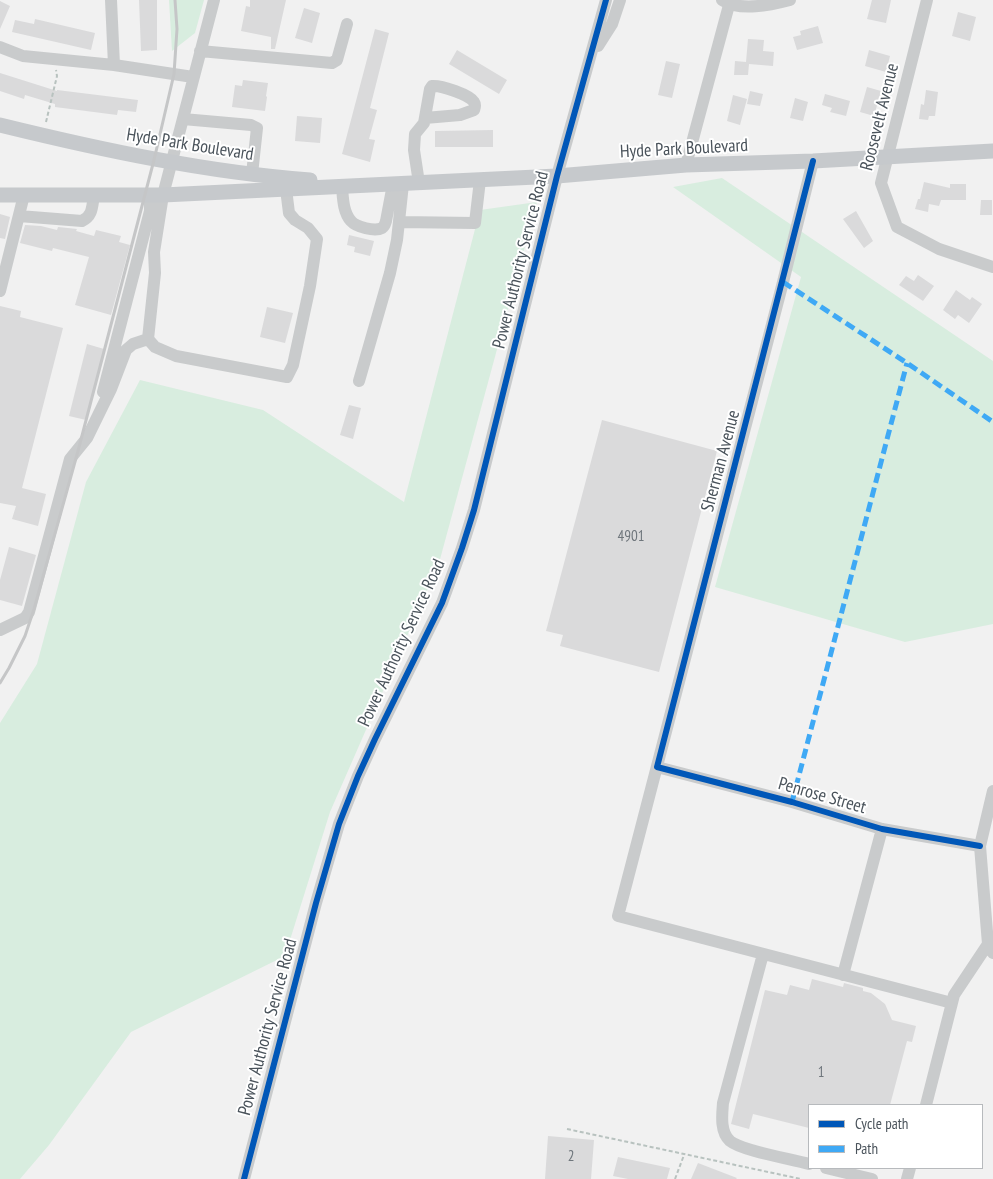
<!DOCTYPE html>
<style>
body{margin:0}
#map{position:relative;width:993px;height:1179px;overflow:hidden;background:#f1f1f1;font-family:"PT Sans Narrow",sans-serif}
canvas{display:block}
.legend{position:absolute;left:808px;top:1104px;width:175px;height:65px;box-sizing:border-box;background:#fff;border:1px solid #b7babd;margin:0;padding:6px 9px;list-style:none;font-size:15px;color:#4a535b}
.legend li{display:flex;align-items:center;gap:10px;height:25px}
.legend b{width:25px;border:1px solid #b7babd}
</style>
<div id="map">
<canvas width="993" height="1179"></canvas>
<ul class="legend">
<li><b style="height:6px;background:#0057b8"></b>Cycle path</li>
<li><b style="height:6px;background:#3fa9f5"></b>Path</li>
</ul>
</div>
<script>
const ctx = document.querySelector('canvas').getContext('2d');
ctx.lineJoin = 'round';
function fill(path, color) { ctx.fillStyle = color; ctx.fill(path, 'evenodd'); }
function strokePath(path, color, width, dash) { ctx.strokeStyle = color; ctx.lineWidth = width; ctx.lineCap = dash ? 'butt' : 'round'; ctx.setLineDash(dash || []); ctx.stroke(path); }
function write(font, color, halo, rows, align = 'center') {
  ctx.font = font + ' "PT Sans Narrow",sans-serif'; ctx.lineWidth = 4; ctx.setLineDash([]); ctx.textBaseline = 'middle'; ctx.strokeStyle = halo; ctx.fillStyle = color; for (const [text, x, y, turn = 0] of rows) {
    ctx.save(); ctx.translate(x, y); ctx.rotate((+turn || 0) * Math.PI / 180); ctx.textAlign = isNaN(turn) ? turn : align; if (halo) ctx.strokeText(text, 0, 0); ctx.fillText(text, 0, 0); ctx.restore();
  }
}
const green = new Path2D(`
 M169,0H204L195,33L172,51Z
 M722,178L993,361V624L905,642L715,587L801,277L673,187Z
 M537,202L439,563L330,812L285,956L131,1032L49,1145L20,1179H0V723L37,664L86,482L140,380L263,410L404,502L480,210Z`);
const building = new Path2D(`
 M139,0H157V50L141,51Z
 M250,0H286L275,49H271V37L241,31L246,6L250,7Z
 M872,0H891L886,23L867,19Z
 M0,1L10,6L0,29Z
 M304,8L320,13L312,43L295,38Z
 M958,12L976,17L970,41L952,36Z
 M35,19L95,33L91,50L12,32L15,20L34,24Z
 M818,26L823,43L797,50L793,37L801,35L800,31Z
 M375,29L389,33L370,108L377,110L369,139L375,140L370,162L342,154Z
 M748,39L764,40L763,51L774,52L773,66L749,64L748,75H734L735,61L746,62Z
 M457,50L507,80L499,94L449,64Z
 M869,50L890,56L886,72L865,66Z
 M666,61L680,64L672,98L658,95Z
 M0,73L57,91V90L138,100L136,112L118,110L117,115L55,107V104L25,95L24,99L0,91Z
 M243,80L268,83L266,96L267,97L265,111L232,107L235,85L242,86Z
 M867,87L881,91L874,116L860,112Z
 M926,90L938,92L935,116H929L928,120L919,119L921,104L924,105Z
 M750,91L763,94L760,106L747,104Z
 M825,94L850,101L846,116L830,112L832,108L822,105Z
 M733,95L747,99L740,125L727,121Z
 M795,98L808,102L803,121L790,118Z
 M297,116L322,118L320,143L295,141Z
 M493,130V147H435V131Z
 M924,182L950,188V184H966V200H941L939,206L929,204L928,212L915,209L918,199H920Z
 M981,200H992V215H980Z
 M856,211L873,241L864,248L843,219Z
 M0,214L10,217L5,239L0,238Z
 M25,225L41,226L57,230L58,227L77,229L76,231L94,236L96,230L121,236L119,242L130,245L111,315L75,305L89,257L53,248L52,251L20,243Z
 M349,235L374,241L370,256L354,252L355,247L347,245Z
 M918,275L934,286L923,301L899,285L906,276L914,281Z
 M956,290L970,300L972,297L982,304L969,323L958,315L955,319L943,310Z
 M0,306L21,311L20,317L63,328L22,488L46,494L38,526L12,519L16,506L0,503Z
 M267,307L293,313L285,343L260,337Z
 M87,344L104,349L86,420L69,416Z
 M349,405L361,408L353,439L340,435Z
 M602,420L717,451L659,672L560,646L563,635L546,631Z
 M9,547L36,555L22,606L0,600V580Z
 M812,979L843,987L844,983L863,988V991L871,993L885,1004L892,1020L916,1026L912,1042L907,1041L890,1105H809V1128L753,1114L749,1129L731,1124L765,990L787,995L790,985L809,990Z
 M548,1136L594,1140L591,1179H545Z
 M618,1157L670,1168L667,1179H628L613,1176Z
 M698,1163L737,1178L736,1179H691Z`);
const path = new Path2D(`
 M46,122L57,76L56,70
 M567,1129L801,1179
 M675,1179L684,1155`);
const minor = new Path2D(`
 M111,0L114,65L193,77
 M214,0L163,195L154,252L155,273L148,339L155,347L176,356L287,377L293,365L310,286L317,239L308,228L295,220L289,213L286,189
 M722,0C740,12 771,5 790,0
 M927,0L881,183L897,227L939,249L993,267
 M598,46L612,24L620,0
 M0,47L23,56L114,65
 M200,51L332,63L337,60L347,24
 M183,119L251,125L257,128L252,174
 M813,161L783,282L618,916L952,1003
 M686,165L729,5
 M419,183L414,150L415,134L424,123L430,89L432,86C441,85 470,95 474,102C476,105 475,107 474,110L460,115L425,118
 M342,187C343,198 343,212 351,221C356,227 375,232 382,228C385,226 385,224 386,221L393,184
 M19,216L82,221C93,216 92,206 94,195
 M399,222L475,223L480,180
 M0,291L24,195
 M359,381L390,273L397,240L403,184
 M103,392L150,211V195
 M0,630L25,618L29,612L70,459L87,438L111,389L126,350L133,344L148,339
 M657,767L792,802L882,829L980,846
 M993,791L980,846L988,944L993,953
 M763,954L723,1103C722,1115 720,1132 730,1141C742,1151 792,1159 809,1164
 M843,975L882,829
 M926,1105L954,995L988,944
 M826,1168L872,1179
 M244,1179L316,903L339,824L358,776L375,739L442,603L462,548L474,510L557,176L606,0
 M907,1179L910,1168`);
const major = new Path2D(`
 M0,125C102,150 205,172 310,180
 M0,195H163L557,176L686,165L813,161L993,151`);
const rail = new Path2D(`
 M0,683L9,668L25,636L34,609L78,451L154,160L174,74L177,29L175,0`);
const quiet = new Path2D(`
 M783,282L907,363L993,422
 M792,802L907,363`);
const cycleway = new Path2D(`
 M813,161L657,767L792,802L882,829L980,846
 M244,1179L316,903L339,824L358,776L375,739L442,603L462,548L474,510L557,176L606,0`);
const numberNames = [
 ["4901",631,537],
 ["1",821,1073],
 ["2",571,1157]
];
const streetNames = [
 ["Roosevelt Avenue",880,117,-76],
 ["Hyde Park Boulevard",190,145,9],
 ["Hyde Park Boulevard",684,149,-3],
 ["Power Authority Service Road",521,260,-76],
 ["Sherman Avenue",721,461,-75],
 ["Power Authority Service Road",402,643,-65],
 ["Penrose Street",822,796,16],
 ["Power Authority Service Road",268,1027,-75]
];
fill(green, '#d8eddf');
fill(building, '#dadadb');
strokePath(path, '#b8c2bf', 2, [4, 2.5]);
strokePath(minor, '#c9cbcc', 12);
strokePath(major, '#c6c9cc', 15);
strokePath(rail, '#c5c6c7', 3);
strokePath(quiet, '#3fa9f5', 5, [10, 5]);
strokePath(cycleway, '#0057b8', 6);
write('15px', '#6f767c', null, numberNames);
write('18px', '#4a535b', '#fff', streetNames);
</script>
